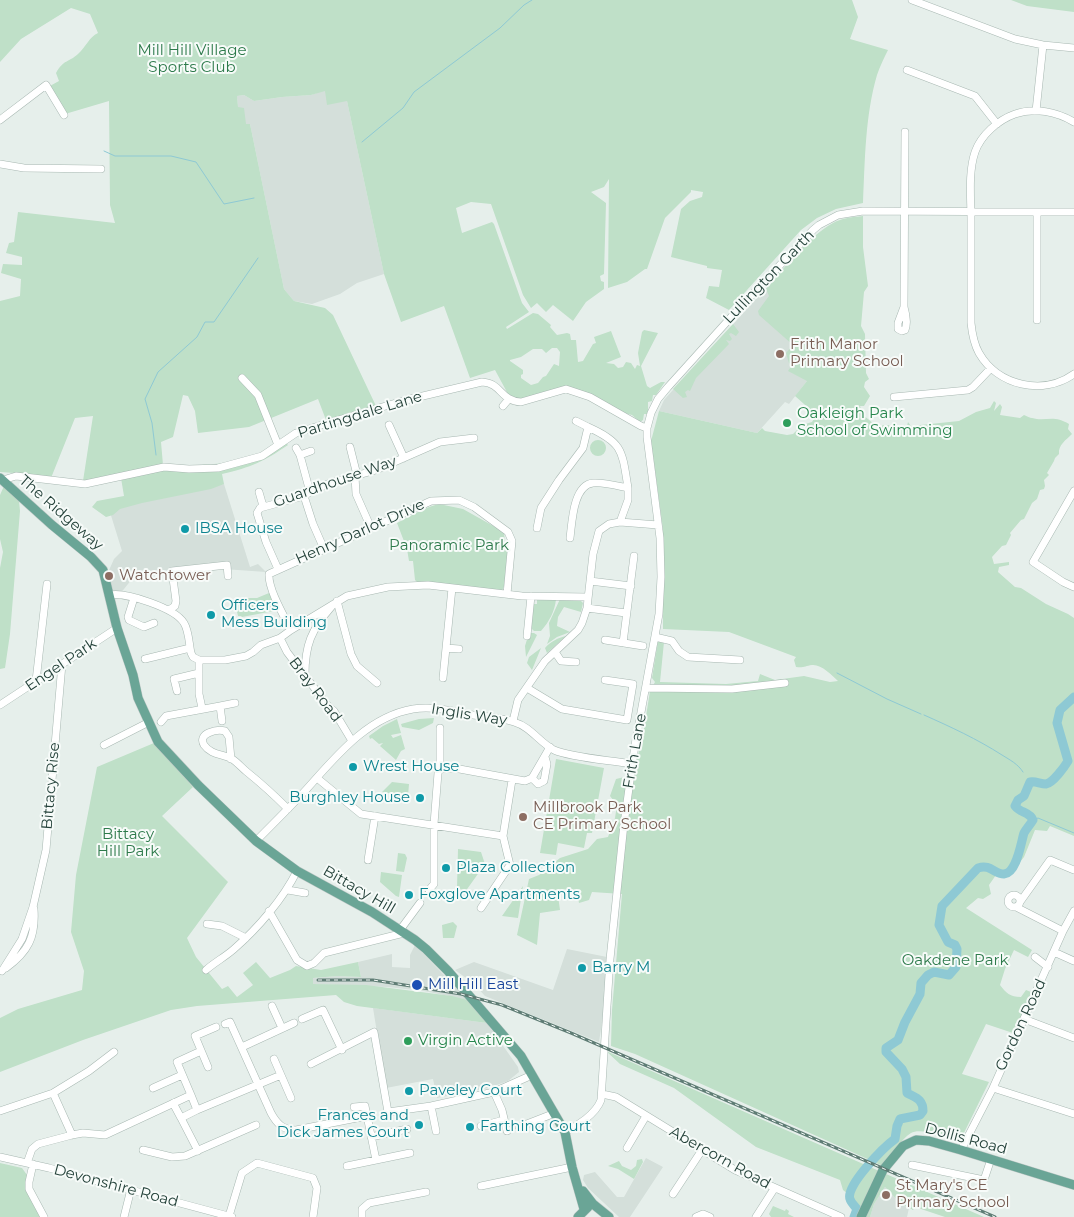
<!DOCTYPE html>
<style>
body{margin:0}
canvas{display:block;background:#e6efeb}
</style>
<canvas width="1074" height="1217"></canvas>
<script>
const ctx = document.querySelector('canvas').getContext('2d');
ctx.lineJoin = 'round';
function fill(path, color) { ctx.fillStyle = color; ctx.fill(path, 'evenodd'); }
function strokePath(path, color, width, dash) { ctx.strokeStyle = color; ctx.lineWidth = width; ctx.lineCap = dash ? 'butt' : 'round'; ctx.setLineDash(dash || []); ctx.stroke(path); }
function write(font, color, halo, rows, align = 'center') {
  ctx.font = font + ' Montserrat,sans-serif'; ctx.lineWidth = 4; ctx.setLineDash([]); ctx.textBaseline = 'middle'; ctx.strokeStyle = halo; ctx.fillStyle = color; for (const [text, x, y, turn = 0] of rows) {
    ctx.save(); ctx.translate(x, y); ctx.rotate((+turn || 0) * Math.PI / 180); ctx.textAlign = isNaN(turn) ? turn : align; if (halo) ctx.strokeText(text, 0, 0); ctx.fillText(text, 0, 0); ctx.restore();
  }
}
const built = new Path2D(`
 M325,90L347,101L384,274L357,283L340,294L312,304L294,301L284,289L250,124L246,125L238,108L237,96L244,95L254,101L282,97L311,95Z
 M779,274L807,381L789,404L785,402L757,433L659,411L664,400L672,391Z
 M224,484L250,567L258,564L266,572L195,567L132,579L120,594L110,595L106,577L114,559L122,551L109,509Z
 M415,945L468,1000L424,991L387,987L313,984V978L338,976L361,977L358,962L392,954V967L410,968V955Z
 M567,949L607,957L604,1009L599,1042L485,996L473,983L455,970L474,962L553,990Z
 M373,1008L487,1023L518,1067L519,1072L508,1081L488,1088L437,1098L433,1079L386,1088Z
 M646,1158L663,1167L630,1217H619L588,1188L583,1180L584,1175L595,1172L617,1197H624Z
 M885,1187L900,1203L909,1208L907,1217H870L874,1204Z`);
const green = new Path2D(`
 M0,0H852L858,17L850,39L888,50C884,58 880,66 877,75C865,116 865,161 863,203L836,209L817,218L801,230L729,310L706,298L709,286L719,287L722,270L707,268V266L671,257L681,209L690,201L702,197L703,192L691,190V192L665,218L647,269H645L627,282L608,288L609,179L604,187L591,192L606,203L604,274L600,276L601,281L604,282V289L586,302L573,321L553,305L546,312L537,303L531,308L523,295L491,204L471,202L456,208L462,233L492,222L494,224L522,303L529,312L506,327L507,329L533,313L538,314L551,325L550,327L557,335L567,333L570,334L571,340H576L578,362L583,361L593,344L596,343L594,337L611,331L621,357L606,363L614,364L618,368L623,367L626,362L631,363L635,369L637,365L640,366L638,353L642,332L644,330L658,333L641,366L647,386L650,388L661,382H665L656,395H653L652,401L648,402V414H644L643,420L640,422L632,415L624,413L573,388L565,386L530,397L515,400L508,394L495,370L470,378L444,306L401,322L384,274L347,101L327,105L325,91L311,95L282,97L254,101L244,95L237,96L238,107L244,108L246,124H250L284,289L294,301L325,308L333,315L376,406L326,420L318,399L249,427L198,433L195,411L188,396L183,395L173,437L161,442L163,465L83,481L93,416L75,418L51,478L29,474L0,472V301L20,296L21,279L1,273L3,264L22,265V257L6,253L9,243L14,242L18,212L115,223L110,205L109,101L65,114L48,87L59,81L56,73C64,59 68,63 78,54C86,47 89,37 98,33L90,14L71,8L21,39L0,62ZM552,348H557L560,352L559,366L554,364L546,376L543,377L538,383L531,385L521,378V375L523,374V370L510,361V360L521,357L533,349H542L546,353Z
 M1011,0H1074V12L1027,6Z
 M863,216V247L868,286L864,292L861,326L865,334L866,373L869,379L865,382L864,387L870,396L864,406H860L863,415L879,428L883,425H889L892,428L907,426L908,422L911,426L959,421L976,412L990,408L994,401L996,403L994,411L1000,404L1002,407L1000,415L1020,418L1024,415C1027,416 1030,418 1032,418C1046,422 1053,414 1069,424L1068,429L1072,434C1066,440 1058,445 1059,454L1055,458L1054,461L1047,473L1049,475L1044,480L1045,486L1044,489L1040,490L1037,499L1032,503L1024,519L1021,520L1010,533L1011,535L1006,545L1002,546L992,557L994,564L1009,562V565L999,567L998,572L1015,587L1021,588L1046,604L1068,614L1074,618V836L1050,826L1047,831L1035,830L1024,857L1009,876L996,875L989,885L991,894L983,899L978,898L966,908L1032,950L1028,957L1014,950L1005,969L1000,985C1006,993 1010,997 1021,997L1026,990L1031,992L1028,1000L1029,1003H1027L1015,1031L1013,1033L986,1024L962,1074L989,1082L960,1141C949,1138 921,1127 911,1133C901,1139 890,1157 883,1166L635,1054L611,1046L612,1010L622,894L592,892L589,900L579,903L577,892L562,890L558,896L560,910L540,913L537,945L517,935L529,879L539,875L560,858L588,849L597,839L608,837L615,818L617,805L610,796L616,779L633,775L643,735L650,691L655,682L652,678L658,641L664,642L660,682L726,684L758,681L760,674L775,680L804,676L830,682L838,681C832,675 821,664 812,665C805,666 804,668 796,667L794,660L796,657L729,632L663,629V529L651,441L659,411L757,433L762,428L765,431L787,435L793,434L802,425L812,422L815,417L813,412L795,396L807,381L788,371L792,365L789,363L786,353L793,345L759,315L758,311L769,296L766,289C784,268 808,237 833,223C842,218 853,217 863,216Z
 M733,324L739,332L736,336L731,333L729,334L732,339L730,341L726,340L729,344L696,378L690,391L688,390L685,392L687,397L683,398L673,389Z
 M590 448a8 8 0 1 1 16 0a8 8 0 1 1-16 0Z
 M285,442L288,445C263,462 252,467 222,474L224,484L211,489L142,503L120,509L113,515L106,517L92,507L97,501L124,496L121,478L163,468L252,461Z
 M4,486L19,501L20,511L10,634L5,668L0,669V568L3,552L0,539V495Z
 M439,504L463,509L504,532L505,543H509V545L504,586L502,591L417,582L415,580L413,561H409L407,549L397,523C411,516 425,507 439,504Z
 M269,593H271L279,610L242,617L241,616H238L235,603L245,602L244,598H257Z
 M537,599H556C555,611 549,622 541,631H534L530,627L533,604H537Z
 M560,599L581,601L583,603L581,612L564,607L558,617L557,626L570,632L557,637L547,644L550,636L549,623Z
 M529,633H534L537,635L526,657L525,646Z
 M566,636L547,653L545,648C551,641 558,638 566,636Z
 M541,648L532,670L527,663L529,657Z
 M434,718L433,723L419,730L402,727L401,724L419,719Z
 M397,719L401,733L391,735L393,738L401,735L405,749L401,751L396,760L380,746L383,743L379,744L372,738L370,739L369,736L383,726Z
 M154,743L193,787L162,816L228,882L187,938L196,957L222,989L228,986L237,997L253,985L243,973L256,962L270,978L290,970L296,966L321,970L358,962L361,977L338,976L313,978V984L366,985L452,996L468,1000L487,1023L357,1006L344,1002L336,995L197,1006L171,1010L83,1040L0,1072V1018L18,1009L82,990L84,971L71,932L76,875L97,767Z
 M556,759L604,768L592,833H587L584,848L558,843L556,855L540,853Z
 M392,782L409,784L408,796L382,792Z
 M458,849L481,852L485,864L465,892L457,887Z
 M398,853L405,854L407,858L404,872L396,871Z
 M381,872L402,875L399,897L396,896L380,882Z
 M523,886L518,918L502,916Z
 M453,922L457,926L454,938H443L442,925Z
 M606,1051L984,1217H945L915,1207L913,1210L900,1203L885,1187L874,1204L870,1217H865L864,1200L856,1217H853L855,1209L848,1199V1194L843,1190L840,1180L756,1147L674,1088L620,1064Z
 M642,1159L643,1162L634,1179L618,1169L608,1166L619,1161L622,1166L631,1170L636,1166L637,1160Z
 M0,1163L22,1168L27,1175L41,1217H0Z
 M773,1206L785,1211L786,1209L789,1211L788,1214L794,1217H771L769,1214Z`);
const stream = new Path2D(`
 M362,142L403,108L414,92L500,28L524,5L532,0
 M104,151L115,156H171L196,162L224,204L254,198
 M156,455L152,423L145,399L158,372L197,337L205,322H214L258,258
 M837,673L887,699L921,714
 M924,715C951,727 977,739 1002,755C1010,760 1018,764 1023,772
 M1033,820L1038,818L1074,833`);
const river = new Path2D(`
 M854,1217L857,1209C855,1206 851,1203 850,1199C845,1186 884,1147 895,1139L897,1126L900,1119L920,1115L923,1111C923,1099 916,1098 907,1093L906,1077L902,1069L886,1052V1048L898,1040L905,1022L920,994L921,983L928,975L934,972L949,975L956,967L957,949L955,945L948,942L939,925L942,906L978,868C991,864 994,874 1004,874C1017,873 1021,842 1024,833C1026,829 1030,825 1033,820C1030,812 1020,813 1015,806L1018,800L1024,796L1030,782C1036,781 1040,784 1046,784C1053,783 1065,766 1068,761L1057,723L1060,710L1074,697`);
const minor = new Path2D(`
 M912,0L1015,39L1043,45L1074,48
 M907,70L975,96L997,124
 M1036,111L1043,45
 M0,120L46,85L64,115
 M1074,122C1057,112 1035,107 1015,114C998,120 981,135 975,152C968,173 971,198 971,220C971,254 971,289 971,323C972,333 974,344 979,353C998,386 1043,396 1074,374
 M0,164L24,168L101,169
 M1037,212V320
 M904,307L898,323V329L902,331L905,330C908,323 906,314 904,307L905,132
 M242,378L258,395L278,445
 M894,397L968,390L973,387L991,368
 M503,406L508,400
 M576,421L588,427
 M389,425L404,458
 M350,447L357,475
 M296,448L300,455L310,492
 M300,455L311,451
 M355,476L356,494L371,528
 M3,480L16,476L85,484L164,467L189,469L218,468L262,456L296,433L328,423L406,400L482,382C502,383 500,401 521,402L566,389L590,397L641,426L647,428
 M1074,491L1033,562L1063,582L1074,587
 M259,492L263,506
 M304,496L313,524L324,549
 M537,528L541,508L559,480L583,448L588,427C623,443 622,450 628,488
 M570,538C572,523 573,485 593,483C604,482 618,486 628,488V500L620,522
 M278,569L266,542L257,513L260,508L304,496L310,492L330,483L376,470L440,442L474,438
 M590,581L631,586
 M110,595C126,592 175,608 184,623C189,631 189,644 191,653L193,657L199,660V694L202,708
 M134,598L128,617L129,620L144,627L154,623
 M337,601L351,654L357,666L377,683
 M587,608L626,613
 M169,610L175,606L176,601L172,571L227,565L228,576
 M291,630C284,616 268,589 269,574L431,501L459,500L474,507L508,532L512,541L507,594
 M527,636L531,596
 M655,637L672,641L679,651L688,657L740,660
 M280,638L287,652L328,706L334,711L352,741
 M605,640L643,646
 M623,643L634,556
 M446,648L459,649
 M555,652L561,661L576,662
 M145,659L190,648
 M199,660H225L246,656L253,652L261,645L280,638L291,630L347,596L388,587L428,585L522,596L587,597
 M305,675C305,645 311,630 332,606
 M443,678L452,588
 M36,681L47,584
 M527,688L562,709L627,720L633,684L605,680
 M646,688L732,689L785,683
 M177,691L174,679L199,673
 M0,705L117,628
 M222,721L220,706L235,703
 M513,721L518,700L545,661L578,630L582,623L587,608L593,554L599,531L609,524L620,522L658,525
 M161,722L166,716L220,706
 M440,728V769
 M104,745L149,722
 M231,759L229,737L225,731C217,729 197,733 204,745C211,755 223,754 232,759C237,762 242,768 247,772C262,784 275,796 288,809
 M317,778L361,814L503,836
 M532,778L538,784L544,781L547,764L545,757
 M256,841C272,825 288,809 304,792C334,759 366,717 413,709C433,706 454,711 473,715C487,717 501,718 514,722C531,727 539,742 554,750C572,758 611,760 632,764
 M368,860L375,816
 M288,890L305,893
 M429,890L434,884V824L438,773L440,769L454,768L525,781L532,778L550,747
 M1008 901a6 6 0 1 1 12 0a6 6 0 1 1-12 0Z
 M1020,902L1050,860L1074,870
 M1016,907L1063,931
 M481,908L510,865L503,836L512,780
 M269,911L297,960L307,966L314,963L324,953L404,933
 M207,924L222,926L246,938
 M400,930L420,903
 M1054,952L1074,961
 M1035,957L1048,967
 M6,968C28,952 36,937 34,909
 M206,970C215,962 225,957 234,949C258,928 283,899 297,871
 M2,971L22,939L33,907L46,850L62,664
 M272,1006L282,1028
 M302,1019L323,1010L342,1050
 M1024,1019L1074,1038
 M225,1024L230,1022L271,1113C277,1124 283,1130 296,1130L367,1116
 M242,1047L294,1023
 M274,1059L291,1098
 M311,1064L374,1032L388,1112L431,1106L494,1092L532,1075
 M208,1067L195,1036L216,1027
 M153,1088L182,1075
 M993,1088L1074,1114
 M494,1092L502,1110L507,1131
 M53,1093L72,1135
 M602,1094L616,1097L735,1170L841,1217
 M191,1095L177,1062L201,1051
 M431,1106L436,1131
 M354,1107L365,1106L376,1160
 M197,1110L281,1075
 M0,1111L53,1093L89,1071L114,1052
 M181,1118L198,1151
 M481,1126L504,1120
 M519,1127L555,1113
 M565,1132C577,1126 596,1114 601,1100L610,959L624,824L635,745L659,614L661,577L660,538L647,437V428L651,413L658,399L668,387L733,315L813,230L819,225L838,215L863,211L1074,212
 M371,1137L407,1129
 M627,1148L646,1116
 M143,1150L172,1157L185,1156L256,1125
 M961,1150L993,1088L1063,931L1074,911
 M0,1157L49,1168L232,1217
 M27,1163L32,1149L38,1144L72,1135L83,1133L105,1135L191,1095L197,1110L181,1118L173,1103
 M33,1164L29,1182V1189L44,1217
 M912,1165L984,1180L991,1159
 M347,1166L410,1153
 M481,1186L572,1167
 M673,1194L702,1150
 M229,1216L242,1173L257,1163L313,1178L317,1188L313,1217
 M124,1217L131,1189
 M362,1217V1209L369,1203L426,1192
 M696,1217L703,1214L710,1217
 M756,1217L774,1189`);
const major = new Path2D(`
 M0,478L52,525L91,557L103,570L117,628L133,675L138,698L158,742L198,785L256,841L297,871L372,912L415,940L426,949L448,971L521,1056L565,1132L572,1167L584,1209
 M583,1191L593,1204L609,1217
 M578,1217L588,1207
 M861,1217L883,1170L903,1146L916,1140L929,1141L961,1150L1074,1185`);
const rail = new Path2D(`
 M318,980H373L461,994L502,1005L571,1033L995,1217`);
const markers = [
 [780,354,5,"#8d6e63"],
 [787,423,5,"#2e9e5b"],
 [185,529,5,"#0f9aa8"],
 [109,576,5,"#8d6e63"],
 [211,615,5,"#0f9aa8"],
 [353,767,5,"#0f9aa8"],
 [420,798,5,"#0f9aa8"],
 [523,817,5,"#8d6e63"],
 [446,868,5,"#0f9aa8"],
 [409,895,5,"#0f9aa8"],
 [582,968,5,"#0f9aa8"],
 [417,985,6,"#1a4fb4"],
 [408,1041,5,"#2e9e5b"],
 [409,1091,5,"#0f9aa8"],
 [419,1125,5,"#0f9aa8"],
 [470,1127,5,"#0f9aa8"],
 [886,1195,5,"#8d6e63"]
];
const parkNames = [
 ["Mill Hill Village",192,51],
 ["Sports Club",192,68],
 ["Panoramic Park",449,546],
 ["Bittacy",128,835],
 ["Hill Park",128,852],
 ["Oakdene Park",955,961]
];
const streetNames = [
 ["Lullington Garth",769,277,-46],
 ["Partingdale Lane",360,415,-17],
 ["Guardhouse Way",335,482,-19],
 ["The Ridgeway",61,513,41],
 ["Henry Darlot Drive",360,532,-24],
 ["Engel Park",61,665,-34],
 ["Bray Road",315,690,53],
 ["Inglis Way",469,715,9],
 ["Frith Lane",635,751,-80],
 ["Bittacy Rise",51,786,-85],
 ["Bittacy Hill",359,890,30],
 ["Gordon Road",1021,1025,-65],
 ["Dollis Road",966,1139,15],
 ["Abercorn Road",720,1158,29],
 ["Devonshire Road",116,1186,15]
];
const educationNames = [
 ["Frith Manor",790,345],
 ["Primary School",790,362],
 ["Watchtower",119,576],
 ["Millbrook Park",533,808],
 ["CE Primary School",533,825],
 ["St Mary's CE",896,1186],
 ["Primary School",896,1203]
];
const leisureNames = [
 ["Oakleigh Park",797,414],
 ["School of Swimming",797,431],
 ["Virgin Active",418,1041]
];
const cultureNames = [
 ["IBSA House",195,529],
 ["Officers",221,606],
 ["Mess Building",221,623],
 ["Wrest House",363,767],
 ["Burghley House",410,798,"right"],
 ["Plaza Collection",456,868],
 ["Foxglove Apartments",419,895],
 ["Barry M",592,968],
 ["Paveley Court",419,1091],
 ["Frances and",409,1116,"right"],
 ["Dick James Court",409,1133,"right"],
 ["Farthing Court",480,1127]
];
const transitNames = [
 ["Mill Hill East",428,985]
];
fill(built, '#d4dfda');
fill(green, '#bfe0c8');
strokePath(stream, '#8ec9d4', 1);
strokePath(river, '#8ec9d4', 9);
strokePath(minor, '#a8b8b2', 8);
strokePath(major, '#c2cac8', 10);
strokePath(minor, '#fff', 7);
strokePath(major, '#6aa596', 9);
strokePath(rail, '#5f7d75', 3);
strokePath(rail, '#f7fbf9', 1, [4]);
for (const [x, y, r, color] of markers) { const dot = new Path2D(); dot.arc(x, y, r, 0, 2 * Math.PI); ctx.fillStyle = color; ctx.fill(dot); strokePath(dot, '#f7fbf9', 2); }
write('15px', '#2d7a4b', '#f7fbf9', parkNames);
write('15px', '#24423a', '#f7fbf9', streetNames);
write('15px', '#785e54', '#f7fbf9', educationNames, 'left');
write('15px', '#27864d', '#f7fbf9', leisureNames, 'left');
write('15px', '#0d838f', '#f7fbf9', cultureNames, 'left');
write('15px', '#164399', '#f7fbf9', transitNames, 'left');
</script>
